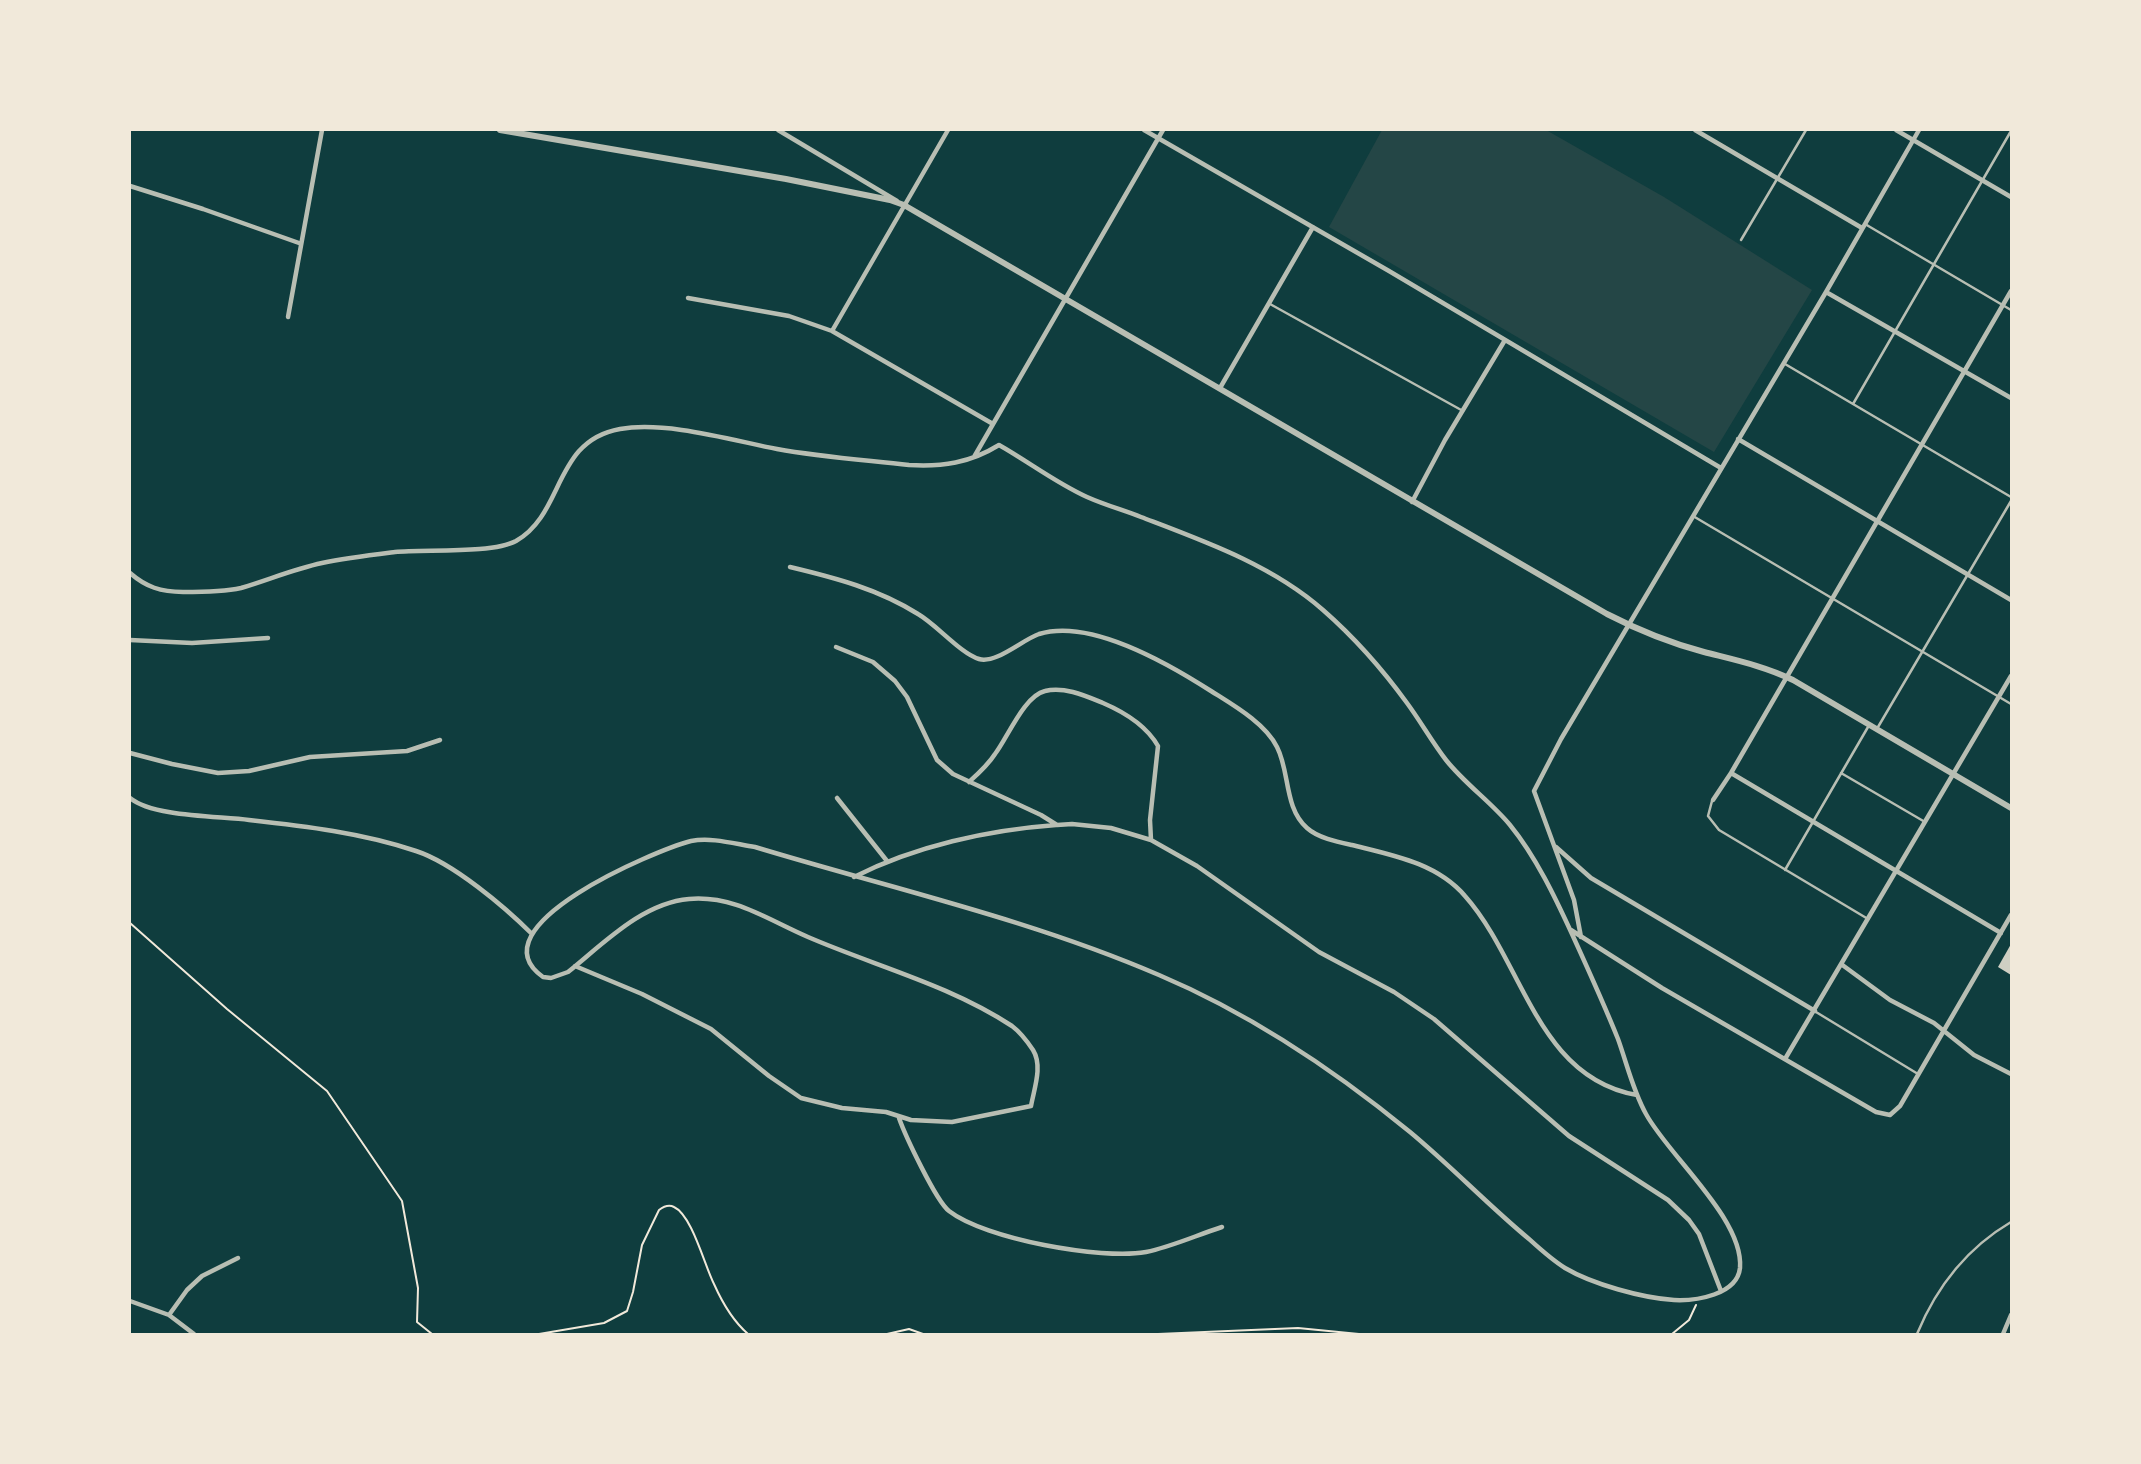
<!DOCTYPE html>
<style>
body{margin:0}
#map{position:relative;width:2141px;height:1464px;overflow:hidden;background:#0f3d3e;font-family:Ubuntu,sans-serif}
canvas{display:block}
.frame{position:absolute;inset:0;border:131px solid #f1e9da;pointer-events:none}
</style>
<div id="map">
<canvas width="2141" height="1464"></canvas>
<div class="frame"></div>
</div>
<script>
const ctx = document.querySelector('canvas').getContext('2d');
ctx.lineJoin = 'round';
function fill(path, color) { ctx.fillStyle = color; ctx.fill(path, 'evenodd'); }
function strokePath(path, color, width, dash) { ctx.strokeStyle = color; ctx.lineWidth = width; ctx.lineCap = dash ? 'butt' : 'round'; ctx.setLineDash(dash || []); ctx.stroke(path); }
const green = new Path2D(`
 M1382,130H1546L1664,197L1812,290L1714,452L1329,227Z`);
const building = new Path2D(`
 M2011,944V975L1998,967Z`);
const path = new Path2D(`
 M130,923L227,1009L327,1091L402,1201L418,1288L417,1322L432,1334
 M539,1334L604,1323L627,1311L633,1292L642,1245L659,1210C663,1207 668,1204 674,1207C692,1215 705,1267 714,1284C722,1302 733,1321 748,1334
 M887,1334L909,1329L923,1334
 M1158,1334L1298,1328L1359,1334
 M1672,1334L1689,1320L1696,1305`);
const service = new Path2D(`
 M1865,224L2011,310
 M1741,240L1806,130
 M1270,304L1463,411
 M1785,364L2011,497
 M1853,404L2011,131
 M1693,516L2011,704
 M1878,727L2011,501
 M1841,773L1925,822
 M1712,801L1708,816L1719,830L1868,919
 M1785,870L1868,727
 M1816,1012L1918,1074
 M1917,1334C1936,1288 1967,1248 2011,1222`);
const minor = new Path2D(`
 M778,130L897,201
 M1144,130L1389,271L1721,468
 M1695,130L1862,228
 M1896,130L2011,197
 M130,186L203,209L299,243
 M1826,292L2011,398
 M688,298L789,316L832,331L993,424
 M288,317L322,130
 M832,331L948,130
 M1220,388L1313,227
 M1738,439L2011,600
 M974,457L1163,130
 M1412,502L1445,440L1505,340
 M790,567C836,578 878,589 918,614C937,625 960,653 979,659C996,664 1022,640 1039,634C1090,618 1169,664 1211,691C1233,705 1265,723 1277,747C1290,772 1284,808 1307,828C1318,838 1338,842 1352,845C1392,855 1437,863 1465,896C1523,961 1537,1078 1637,1095
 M130,573C146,587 161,592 183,592C201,592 223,592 241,588C268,580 294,569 322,563C346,558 371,555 395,552C425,549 492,554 516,541C565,513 553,441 620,429C666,421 731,440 777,449C821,457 865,460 909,465C942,467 970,463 999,445C1029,462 1056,483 1087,497C1105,505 1123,510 1141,517C1204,541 1272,565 1323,610C1355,638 1383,670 1407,703C1421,722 1432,742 1446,760C1465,784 1491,802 1510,825C1536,857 1555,897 1572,934C1588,969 1604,1004 1618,1039C1627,1064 1633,1091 1646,1114C1668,1155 1744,1219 1740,1268C1737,1295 1696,1301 1674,1300C1642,1298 1592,1284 1565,1268C1552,1260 1540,1249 1529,1239C1488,1205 1451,1166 1410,1132C1333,1069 1251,1014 1159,975C1029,919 890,888 755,847C735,844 712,837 691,841C656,850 472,927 543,977L551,978L568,972C603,944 642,903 689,899C734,895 768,920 808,937C875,966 950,985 1012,1026C1020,1032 1027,1041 1033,1050C1043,1066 1034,1089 1031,1106L952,1122L911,1120L886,1112L842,1108L801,1098L769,1076L711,1029L642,994L575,966
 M130,640L192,643L268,638
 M836,647L873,662L895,681L907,697L937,760L953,774L1041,815L1057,825L1072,824L1111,828L1151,840
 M130,753L172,764L218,773L249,771L310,757L407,751L440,740
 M1731,773L2001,933
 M969,782C979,773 988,765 995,754C1008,737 1024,696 1045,691C1064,686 1086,696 1103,703C1124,712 1146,725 1158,746L1150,820L1151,840L1197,866L1319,952L1394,992L1434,1019L1569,1136L1668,1200L1689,1220L1699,1234L1721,1291
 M130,798C153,817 218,816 249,820C304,826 363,833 416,851C453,863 505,907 532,934
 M837,798L887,861
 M1713,800L1731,773L2011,291
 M1556,847L1591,878L1815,1011
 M854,877C915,846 988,830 1056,825
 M1571,930L1662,988L1876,1112L1890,1115L1900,1106L2011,915
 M1581,937L1574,900L1534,791L1561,739L1826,292L1919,130
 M1841,964L1890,1000L1934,1023L1974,1055L2011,1074
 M1785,1059L2011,676
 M899,1118C905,1135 936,1201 949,1211C985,1239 1101,1260 1146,1252C1171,1247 1197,1235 1222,1227
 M130,1301L169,1315L194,1334
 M169,1315L187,1290L202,1276L238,1258
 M2003,1334L2011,1315`);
const tertiary = new Path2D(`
 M500,130L786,179L890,200L904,205L1607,614C1638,630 1670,643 1704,652C1735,660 1764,666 1793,680L2011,808`);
fill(green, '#244646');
fill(building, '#cfcfc3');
strokePath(path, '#f1e9da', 2);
strokePath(service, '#b8beb3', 2.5);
strokePath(minor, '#b8beb3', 4.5);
strokePath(tertiary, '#b8beb3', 6);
</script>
